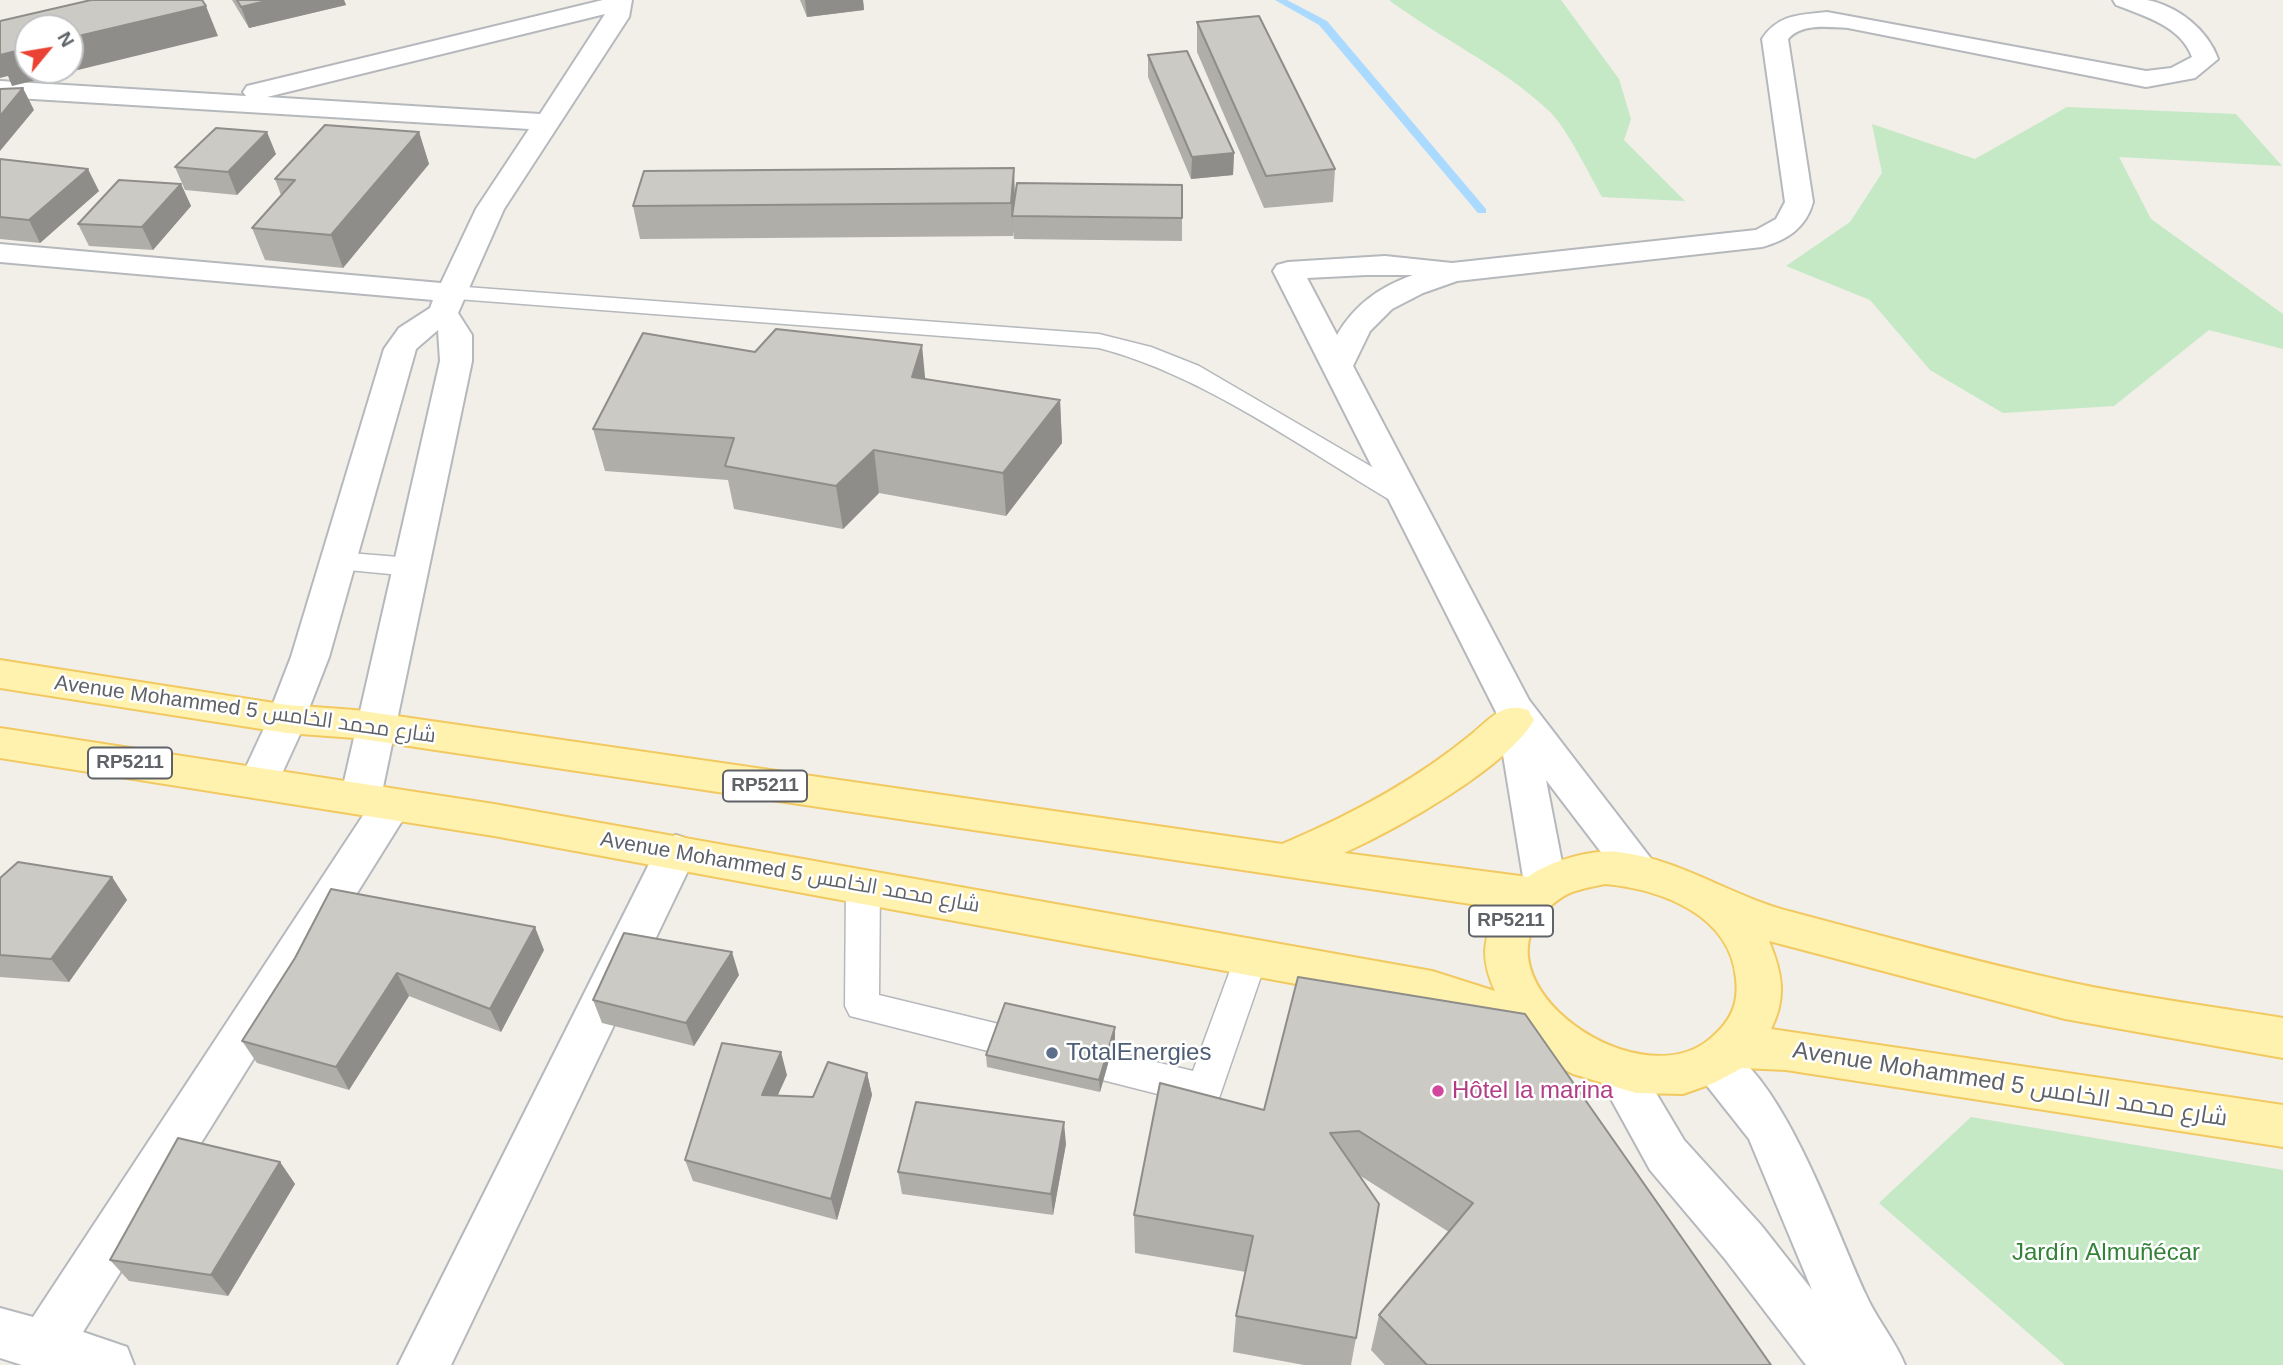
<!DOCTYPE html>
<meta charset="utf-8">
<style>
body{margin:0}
#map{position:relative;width:2283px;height:1365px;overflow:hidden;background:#f1efe8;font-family:Helvetica,sans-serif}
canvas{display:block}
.north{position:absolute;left:14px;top:14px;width:70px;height:70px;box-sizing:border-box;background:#fff;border:2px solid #bfc1c3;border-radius:50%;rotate:60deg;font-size:19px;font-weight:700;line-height:28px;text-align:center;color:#5f6368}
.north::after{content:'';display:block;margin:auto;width:24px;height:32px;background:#ea4335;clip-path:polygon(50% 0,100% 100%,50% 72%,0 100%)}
</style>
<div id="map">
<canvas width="2283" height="1365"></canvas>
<div class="north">N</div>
</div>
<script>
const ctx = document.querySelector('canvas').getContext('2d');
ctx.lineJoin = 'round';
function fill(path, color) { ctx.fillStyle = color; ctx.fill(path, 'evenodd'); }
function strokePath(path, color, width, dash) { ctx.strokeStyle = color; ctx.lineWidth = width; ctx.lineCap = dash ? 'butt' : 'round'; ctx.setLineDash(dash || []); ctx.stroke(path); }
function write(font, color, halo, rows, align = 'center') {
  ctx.font = font + ' Helvetica,Cairo,sans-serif'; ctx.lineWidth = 5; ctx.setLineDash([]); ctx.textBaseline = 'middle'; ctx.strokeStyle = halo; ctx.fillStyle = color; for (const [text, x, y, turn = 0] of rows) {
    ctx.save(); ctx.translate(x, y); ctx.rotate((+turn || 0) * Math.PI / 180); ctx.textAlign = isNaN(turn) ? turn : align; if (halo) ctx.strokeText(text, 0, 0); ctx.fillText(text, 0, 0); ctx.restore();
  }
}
const green = new Path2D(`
 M1389,0H1561L1619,79L1631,119L1624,140L1685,201L1602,197C1589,174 1566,126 1548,110C1501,66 1441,39 1389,0Z
 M2067,107L2236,114L2282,166L2119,157L2151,219L2283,314V349L2209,330L2114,406L2003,413L1930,370L1870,300L1786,266L1850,222L1882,173L1872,124L1975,159Z
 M1971,1117L2283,1170V1365H2065L1879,1203Z`);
const stream = new Path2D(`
 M1275,0H1287L1327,21L1486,209V213H1478L1319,25Z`);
const lane = new Path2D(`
 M452,286L1099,334L1151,347L1199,366L1413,491L1417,497L1413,503L1404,506L1395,503C1302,448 1203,375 1099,348L444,298L440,293L444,288Z
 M337,552L411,558L421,560L425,567L421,574L411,576L327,568L323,561L327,554Z
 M863,873L875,877L880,886L879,995L1193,1071L1239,946L1251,942L1263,946L1268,956L1218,1101L1205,1106L850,1016L845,1006L846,886L851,877Z`);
const street = new Path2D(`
 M603,0H632L629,17L504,209L458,313L472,335V361L382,792L391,789L406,794L412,805L83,1332L127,1347L134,1365H22L0,1358V1308L33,1317L364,814L346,810L340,799L440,361L438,330L416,349L329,657L301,729L287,733L273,729L267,719L291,657L384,349L399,328L430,308L433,300L0,262V244L441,283L476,209L529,129L0,97V81L246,96L243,92L247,86ZM605,14L540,114L267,97Z
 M2113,0C2124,0 2136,0 2147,0C2178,6 2208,30 2218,59L2195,78L2146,87L1848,28C1828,27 1802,23 1788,39L1813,202C1806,228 1787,240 1762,247L1457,281L1423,293L1392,309L1370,331L1353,366L1529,700L1659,869L1653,881L1638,886L1623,881L1546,780L1566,883L1560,895L1545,900L1530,895L1524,883L1496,712L1273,271L1277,265L1288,262L1385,256L1452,263L1756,230L1776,219L1785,202L1762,39C1778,14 1800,15 1827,12L2146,71L2171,68L2192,57C2181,26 2144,16 2116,5ZM1366,275H1413C1380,287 1355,304 1337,335L1307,278Z
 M676,835L691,840L697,852L451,1365H398L655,852L661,840Z
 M1716,1043C1781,1066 1836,1232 1866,1295C1877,1320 1895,1340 1905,1365H1806L1725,1259L1650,1170L1595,1070L1602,1056L1618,1050L1634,1056L1684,1140L1761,1225L1812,1290L1749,1139L1700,1077L1693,1063L1700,1049Z`);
const secondary = new Path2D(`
 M287,705L301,709L307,719L273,793L259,797L245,793L239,782L273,709Z`);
const primary = new Path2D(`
 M0,660L287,705L355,710L1282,844C1351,815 1415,781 1473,733C1491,718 1503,702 1528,710L1534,720C1507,768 1395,830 1344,853L1528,877C1549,861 1592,849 1618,852C1681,859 1732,897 1792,912C1882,936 1973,961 2064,981C2136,997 2210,1006 2283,1018V1058L2065,1019L1769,941C1782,972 1787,998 1771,1029L2283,1105V1147L1786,1070L1742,1068L1714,1083L1683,1094L1636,1093L1573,1074L1478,1024L1432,1009L494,836L0,758V728L494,804L1432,971L1495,991C1480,958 1483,940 1498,908L355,738L287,733L0,688ZM1605,884C1660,889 1730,914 1736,978C1739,1004 1731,1021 1711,1038C1635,1105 1450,967 1564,896C1576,889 1592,887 1605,884Z`);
const wall = new Path2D(`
 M232,0H344L346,5L249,28Z
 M800,0H863L864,10L807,17Z
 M1197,22L1335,169L1333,202L1264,208L1197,52Z
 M1148,55L1234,153L1233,175L1191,179L1148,77Z
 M419,132L429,164L343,268L265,260L252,228L281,195L275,179Z
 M276,154L237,195L185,190L175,167Z
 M0,159L99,191L40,243L0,239Z
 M181,184L191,206L153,250L89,246L78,224Z
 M1182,185V241L1014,239L1013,231V236L640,239L633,206L1015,197Z
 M755,352L1060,400L1062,443L1006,516L879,493L843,529L734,509L728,480L605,471L593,429Z
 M112,877L127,900L69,982L0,977V878Z
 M544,950L501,1032L409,996L349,1090L257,1063L242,1041L295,958Z
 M739,975L694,1046L602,1023L593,1000Z
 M1298,977L1771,1365H1385L1371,1350L1379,1315L1449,1232L1359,1175L1356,1338L1351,1365H1304L1233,1352L1236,1316L1246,1272L1135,1253L1134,1215L1264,1110Z
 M1115,1039L1100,1092L987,1067L986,1055Z
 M867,1073L872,1095L837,1220L693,1181L685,1160L787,1075L777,1096L813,1097Z
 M1066,1144L1053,1215L902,1194L898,1172Z
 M280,1162L295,1184L228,1296L129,1281L110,1260Z`);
const shadedWall = new Path2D(`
 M270,0H344L346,5L249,28L241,7Z
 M805,0H863L864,10L807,17Z
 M206,6L218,36L12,86L8,76L0,78V55L28,48V70H70V38Z
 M23,88L34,110L0,151V116Z
 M267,132L276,154L237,195L228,172Z
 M419,132L429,164L343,268L331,235Z
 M1234,153L1233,175L1191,179L1192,157Z
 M1014,168L1015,200L1012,216L1013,236L1011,203Z
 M88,169L99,191L40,243L29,220Z
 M181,184L191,206L153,250L142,227Z
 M922,345L926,387L912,377Z
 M1060,400L1062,443L1006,516L1003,473Z
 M874,450L879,493L843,529L836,486Z
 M112,877L127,900L69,982L51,959Z
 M535,927L544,950L501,1032L490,1009Z
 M732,952L739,975L694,1046L686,1023Z
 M397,973L409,996L349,1090L336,1067Z
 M1115,1027V1039L1100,1092L1099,1080Z
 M781,1052L787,1075L768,1117L762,1095Z
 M867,1073L872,1095L837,1220L831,1199Z
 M1064,1122L1066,1144L1053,1215L1051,1194Z
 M280,1162L295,1184L228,1296L211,1275Z`);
const building = new Path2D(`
 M91,0H202L206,6L70,38V28H28V48L0,55V21Z
 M237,0H270L241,7Z
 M1259,16L1335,169L1266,176L1197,22Z
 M1187,51L1234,153L1192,157L1148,55Z
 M23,88L0,116V89Z
 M325,125L419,132L331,235L252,228L295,180L275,179Z
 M216,128L267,132L228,172L175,167Z
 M0,159L88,169L29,220L0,217Z
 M1014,168L1011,203L633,206L644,171Z
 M119,180L181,184L142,227L78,224Z
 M1017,183L1182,185V218L1012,216Z
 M776,329L922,345L912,377L1060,400L1003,473L874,450L836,486L725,466L734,438L593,429L643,333L755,352Z
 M18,862L112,877L51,959L0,955V878Z
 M331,889L535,927L490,1009L397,973L336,1067L242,1041L295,958Z
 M624,933L732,952L686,1023L593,1000Z
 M1298,977L1525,1014L1771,1365H1427L1379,1315L1473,1203L1359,1131L1330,1133L1379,1204L1356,1338L1236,1316L1253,1236L1134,1215L1160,1083L1264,1110Z
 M1005,1003L1115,1027L1099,1080L986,1055Z
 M722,1043L781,1052L762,1095L813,1097L828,1062L867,1073L831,1199L685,1160Z
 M916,1102L1064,1122L1051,1194L898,1172Z
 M178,1138L280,1162L211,1275L110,1260Z`);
const markers = [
 [1052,1053,7,"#5c6f8a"],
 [1438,1091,7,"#d1479c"]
];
const shields = [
 [130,763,84],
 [765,786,84],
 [1511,921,84]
];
const shieldNames = [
 ["RP5211",130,763],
 ["RP5211",765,786],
 ["RP5211",1511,921]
];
const streetNames = [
 ["Avenue Mohammed 5 شارع محمد الخامس",245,710,8],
 ["Avenue Mohammed 5 شارع محمد الخامس",790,873,10]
];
const nearServicenames = [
 ["TotalEnergies",1066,1053]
];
const nearStreetnames = [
 ["Avenue Mohammed 5 شارع محمد الخامس",2010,1085,9]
];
const nearHotelnames = [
 ["Hôtel la marina",1452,1091]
];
const nearParknames = [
 ["Jardín Almuñécar",2106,1253]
];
fill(green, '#c5e8c5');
fill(stream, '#aadaff');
strokePath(lane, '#b5b8bc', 3);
strokePath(street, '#b5b8bc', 4);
strokePath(secondary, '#b6babf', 4);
strokePath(primary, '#f2c960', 4);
fill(lane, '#fff');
fill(street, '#fff');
fill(secondary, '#fff');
fill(primary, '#fff2af');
fill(wall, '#afaea9');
fill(shadedWall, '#8f8d8a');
fill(building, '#cccac5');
strokePath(building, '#8f8d8a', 2);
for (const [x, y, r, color] of markers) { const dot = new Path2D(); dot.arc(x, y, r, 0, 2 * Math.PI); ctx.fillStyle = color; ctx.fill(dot); strokePath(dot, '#fff', 2.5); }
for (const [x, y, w] of shields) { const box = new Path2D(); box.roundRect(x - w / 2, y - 15.5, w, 31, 5); ctx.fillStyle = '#fff'; ctx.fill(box); strokePath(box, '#5f6368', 2); }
write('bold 19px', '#5f6368', null, shieldNames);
write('21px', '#5f6368', '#fff', streetNames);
write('24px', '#4e5e75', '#fff', nearServicenames, 'left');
write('24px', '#5f6368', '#fff', nearStreetnames);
write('24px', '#b23c85', '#fff', nearHotelnames, 'left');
write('24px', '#348238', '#fff', nearParknames);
</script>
